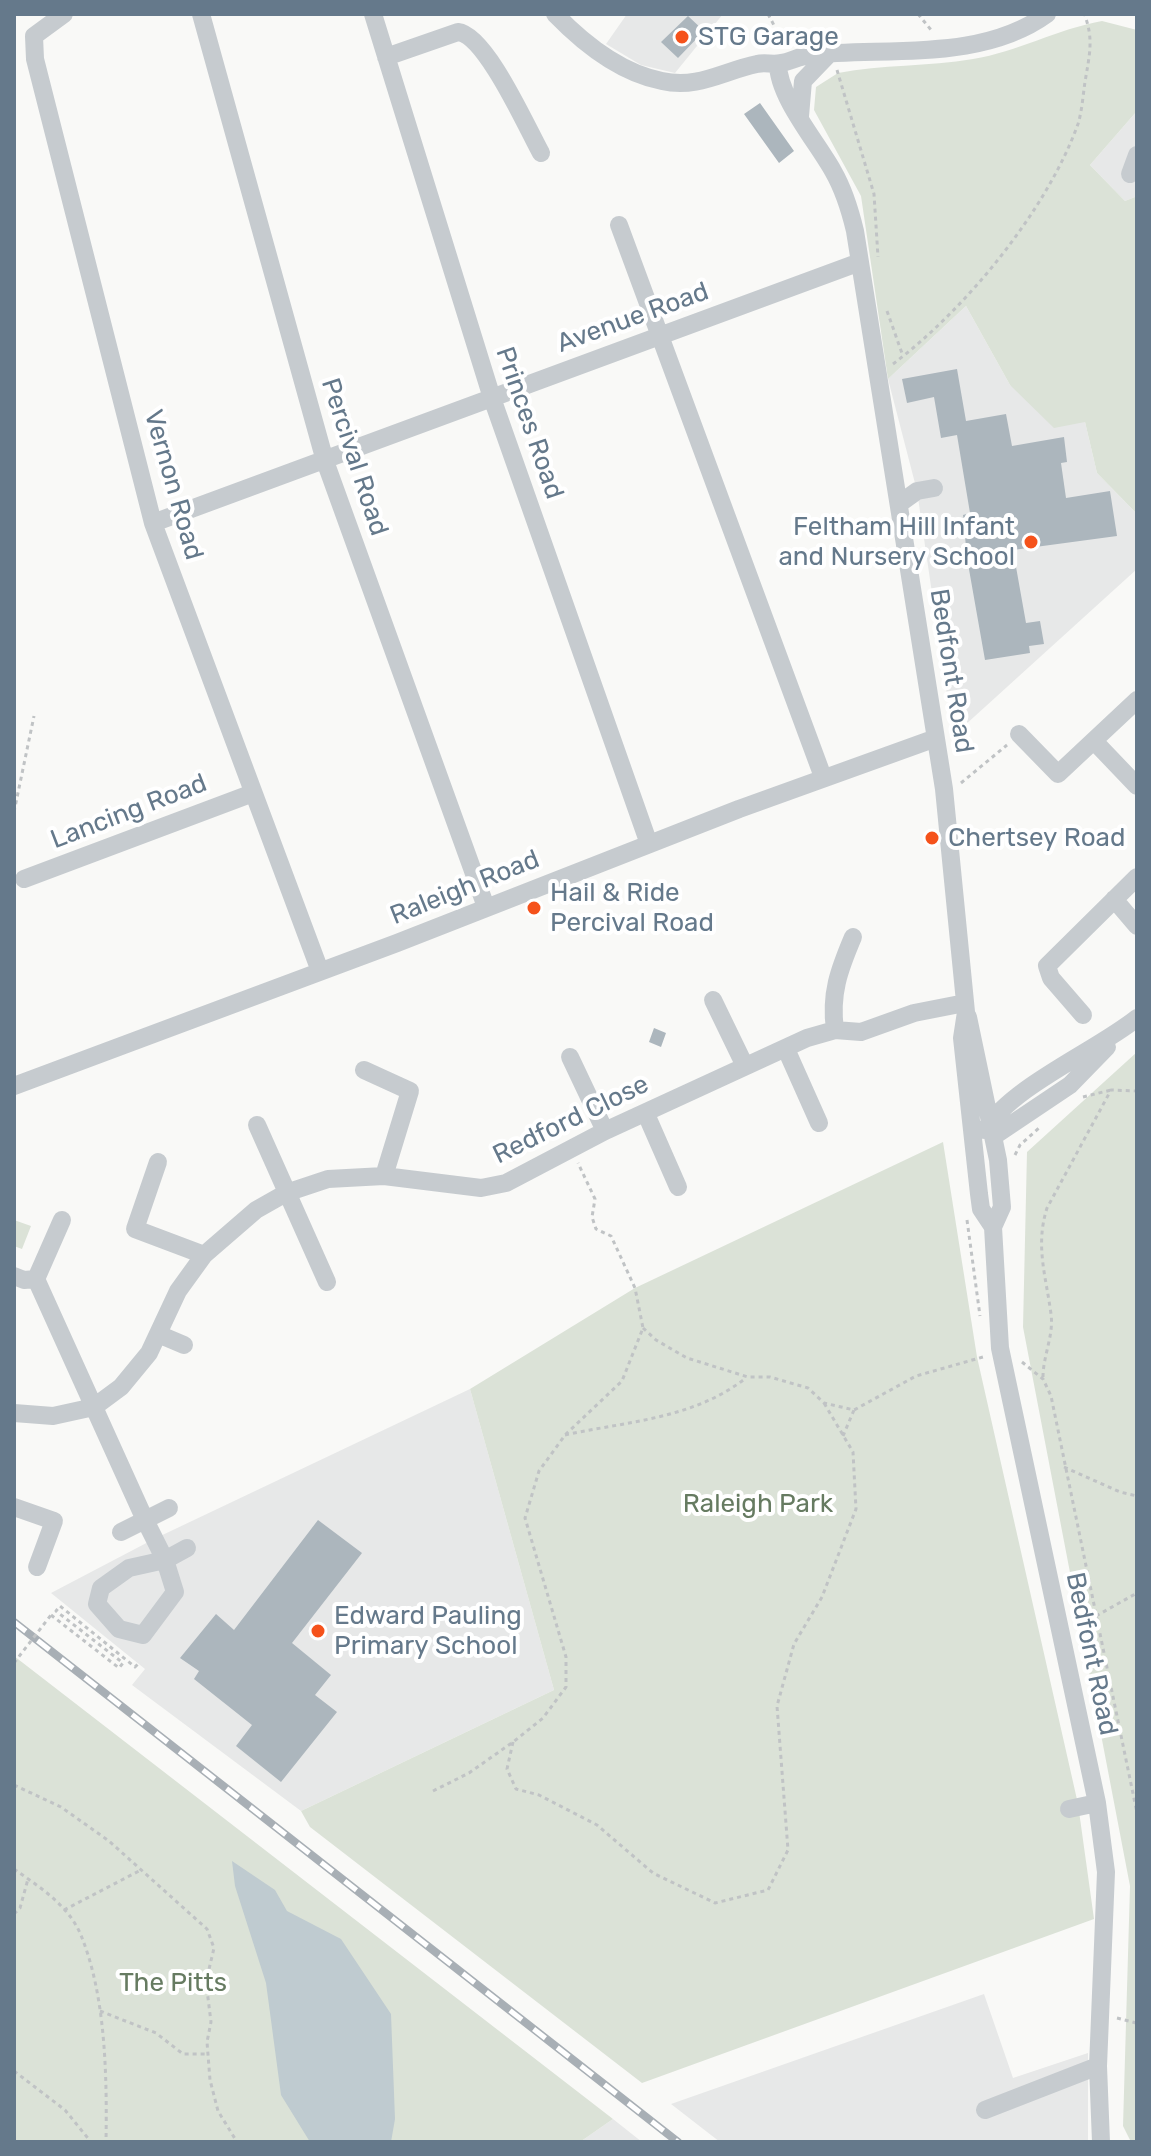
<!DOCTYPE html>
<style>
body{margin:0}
#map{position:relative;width:1151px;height:2156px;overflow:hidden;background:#f9f9f7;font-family:Rubik,sans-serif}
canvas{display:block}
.frame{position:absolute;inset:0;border:16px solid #65798b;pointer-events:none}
</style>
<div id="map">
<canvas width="1151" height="2156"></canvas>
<div class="frame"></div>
</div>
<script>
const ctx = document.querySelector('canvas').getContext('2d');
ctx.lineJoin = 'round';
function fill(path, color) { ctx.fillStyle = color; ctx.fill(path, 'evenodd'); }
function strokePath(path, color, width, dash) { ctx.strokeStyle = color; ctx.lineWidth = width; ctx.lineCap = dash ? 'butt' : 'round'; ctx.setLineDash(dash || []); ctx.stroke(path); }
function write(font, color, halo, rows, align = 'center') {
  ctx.font = font + ' Rubik,sans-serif'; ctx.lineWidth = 8; ctx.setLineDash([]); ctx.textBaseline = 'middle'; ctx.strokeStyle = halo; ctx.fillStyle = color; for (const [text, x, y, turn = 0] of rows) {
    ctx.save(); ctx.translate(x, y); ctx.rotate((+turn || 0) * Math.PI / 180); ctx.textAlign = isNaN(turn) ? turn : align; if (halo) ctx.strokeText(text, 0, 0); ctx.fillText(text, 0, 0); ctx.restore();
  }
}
const built = new Path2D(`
 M627,14H723L675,73L641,65L606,44Z
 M1137,111V200L1135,197L1125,201L1090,165Z
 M966,306L1010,385L1085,422L1097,473L1137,514V569L953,736L917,491L888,379Z
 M470,1389L554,1690L301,1811L132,1685L145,1669L51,1593L154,1539Z
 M984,1994L1013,2078L1088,2053V2142H720L671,2104Z
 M613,2119L642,2142H580Z`);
const green = new Path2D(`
 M1102,21L1137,30V111L1090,165L1125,201L1135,197L1137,200V514L1097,473L1085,422L1054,428L1010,385L966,306L888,379L861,196L814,110L816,87L838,73C882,64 928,67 973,59C1017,52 1057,29 1102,21Z
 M1137,1052V2142H1131L1123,2126L1130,1886L1023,1327L1027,1152Z
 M943,1142L977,1357L1078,1804L1094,1919L642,2083L310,1827L301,1811L554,1690L470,1389L635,1288Z
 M14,1220L31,1226L22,1249L14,1246Z
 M14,1656L613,2119L580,2142H14Z`);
const water = new Path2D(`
 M232,1861L275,1890L287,1911L341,1939L391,2014L395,2119L391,2142H310L281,2095L266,1983L235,1886Z`);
const building = new Path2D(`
 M688,16L704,31L678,58L661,42Z
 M760,103L794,151L779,163L744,114Z
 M957,369L966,421L1006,414L1012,446L1064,437L1067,462L1061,463L1066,498L1110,491L1117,536L1013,550L1026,623L1040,621L1044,644L1029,646L1030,653L985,660L967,558L963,515L970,513L957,435L941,438L934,397L907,403L902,379Z
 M654,1028L666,1033L661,1047L649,1042Z
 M318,1520L362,1553L292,1643L331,1675L315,1695L337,1712L281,1782L236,1746L252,1725L194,1679L199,1671L180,1658L216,1614L234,1630Z`);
const path = new Path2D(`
 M768,14L785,46
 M918,14L932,31
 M837,70L874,194L878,257
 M887,311L903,356
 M893,364C966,309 1047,210 1078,124C1082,111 1083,95 1085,82C1089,57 1094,40 1085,16
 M961,783L1007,745
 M14,812L34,716
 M1083,1097L1111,1090
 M1015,1155L1020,1145L1039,1128
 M967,1220L980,1316
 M643,1328L656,1340L687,1358L748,1377H770L808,1388L824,1403L854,1410L916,1376L983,1357
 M1022,1362L1043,1379L1051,1396L1137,1813
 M1043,1377C1043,1356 1054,1335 1051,1314C1046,1276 1035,1246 1047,1208L1111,1090L1137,1091
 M565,1435C629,1421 693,1419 746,1378
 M843,1436L854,1410
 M1064,1467L1120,1492L1137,1496
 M51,1615L119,1668L123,1663L56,1611L60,1606L135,1667L138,1664
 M1096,1616L1137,1593
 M513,1742L507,1769L516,1789L539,1795L597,1825L653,1873L715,1903L768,1890L788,1850L777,1706L794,1644L822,1597L856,1509L853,1452L824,1403
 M14,1785L61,1807L109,1841L207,1929L214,1948L206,1982L211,2022L207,2042L210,2080L218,2111L237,2142
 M433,1791L469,1773L513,1742L543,1718L566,1687V1657L525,1518L539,1471L565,1435L622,1381L643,1328L635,1288L611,1236L596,1229L592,1217L595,1199L578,1163
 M14,1869C38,1886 67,1904 80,1933C106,1994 107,2077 106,2142
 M64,1910L139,1871
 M14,1914L20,1908L28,1879
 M1137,1989V2027
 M100,2011L156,2033L183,2054H208
 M1117,2018L1136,2023
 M1137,2061V2112
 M14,2071L65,2110L91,2142`);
const minor = new Path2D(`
 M64,14L34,36L35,59L153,523L320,971
 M201,14L325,461L486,907
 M373,14L492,398L649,844
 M555,14C584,44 621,73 662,81C698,89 723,71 757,64C765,62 773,65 781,63C790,62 799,56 810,55C887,47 981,62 1047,14
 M386,57L458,32C486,35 527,128 541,153
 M778,64C778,97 817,142 833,171C844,190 850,210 855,231L944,789L966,1012L962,1038L979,1194L981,1209L993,1227
 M800,116L803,81L828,55
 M1130,174L1137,155
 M619,225L823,777
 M899,504L917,491L934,488
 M153,523L860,262
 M1019,734L1058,774L1137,700
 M1094,741L1137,786
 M24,879L253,793
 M1114,899L1137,926
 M713,1000L744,1064
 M1083,1015L1051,978L1047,966L1137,877
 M968,1017L998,1160L1002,1207L993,1227L1000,1348L1097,1803L1106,1872L1098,2066L1101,2142
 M835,1030C830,994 839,970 853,937
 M786,1049L819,1123
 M570,1057L605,1131
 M364,1070L410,1091L384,1176
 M14,1086L397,943L739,809L936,738
 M646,1114L678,1187
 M257,1125L327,1282
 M985,1130C1012,1086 1096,1051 1137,1018
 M994,1136L1070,1085L1107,1047
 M158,1162L135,1229L204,1255
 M14,1276L24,1280L36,1279L145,1520L169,1508
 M36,1279L62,1220
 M158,1334L184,1345
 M14,1413L53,1416L94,1407L121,1387L149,1353L178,1291L204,1255L256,1210L286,1193L328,1179L384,1176L481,1188L506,1183L605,1131L807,1038L835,1030L861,1032L914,1013L965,1003
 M14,1507L54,1521L37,1567
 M121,1532L145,1520L165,1560L187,1548
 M165,1560L175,1592L143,1635L119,1629L97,1604L101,1588L129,1568Z
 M1069,1809L1097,1803
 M985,2110L1098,2066`);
const rail = new Path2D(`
 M14,1622L678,2142`);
const pathBridge = new Path2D(`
 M14,1663L51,1615`);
const markers = [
 [682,37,8,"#f5521b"],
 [1031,542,8,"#f5521b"],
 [932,838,8,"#f5521b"],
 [534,908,8,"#f5521b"],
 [318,1631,8,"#f5521b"]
];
const poiNames = [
 ["STG Garage",698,37],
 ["Feltham Hill Infant",1015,527,"right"],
 ["and Nursery School",1015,557,"right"],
 ["Chertsey Road",948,838],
 ["Hail & Ride",550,893],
 ["Percival Road",550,923],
 ["Edward Pauling",334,1616],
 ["Primary School",334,1646]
];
const streetNames = [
 ["Avenue Road",633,318,-20],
 ["Princes Road",529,423,71],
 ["Percival Road",354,457,72],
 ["Vernon Road",173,485,74],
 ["Bedfont Road",951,671,81],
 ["Lancing Road",129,812,-21],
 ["Raleigh Road",465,888,-22],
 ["Redford Close",571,1120,-26],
 ["Bedfont Road",1091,1654,78]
];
const parkNames = [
 ["Raleigh Park",758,1504],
 ["The Pitts",173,1983]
];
fill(built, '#e7e8e8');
fill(green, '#dbe2d7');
fill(water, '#bfcbd0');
fill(building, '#acb6bd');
strokePath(path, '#c0c3c5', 3, [4, 4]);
strokePath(minor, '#c6cbcf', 18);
strokePath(rail, '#a8afb5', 8);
strokePath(rail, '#fff', 5, [15]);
strokePath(pathBridge, '#c0c3c5', 3, [4, 4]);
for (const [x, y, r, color] of markers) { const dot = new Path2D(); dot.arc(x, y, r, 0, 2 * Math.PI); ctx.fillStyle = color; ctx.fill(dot); strokePath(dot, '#fff', 3); }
write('26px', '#65798b', '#fff', poiNames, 'left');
write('26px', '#65798b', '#fff', streetNames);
write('26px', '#667b61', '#fff', parkNames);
</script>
